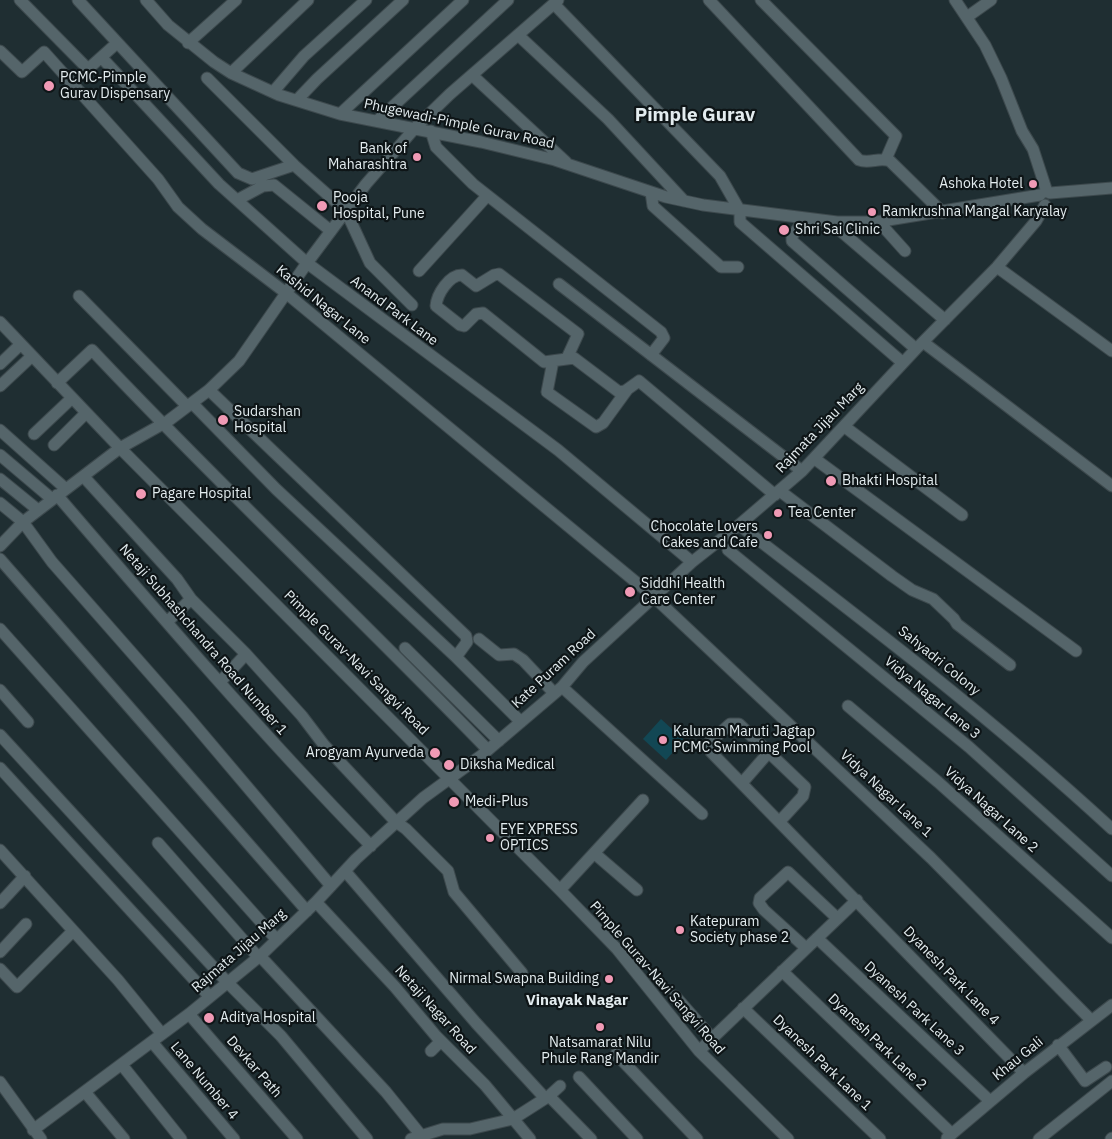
<!DOCTYPE html>
<style>
body{margin:0}
canvas{display:block;background:#1f2e32}
</style>
<canvas width="1112" height="1139"></canvas>
<script>
const ctx = document.querySelector('canvas').getContext('2d');
ctx.lineJoin = 'round';
function fill(path, color) { ctx.fillStyle = color; ctx.fill(path, 'evenodd'); }
function strokePath(path, color, width, dash) { ctx.strokeStyle = color; ctx.lineWidth = width; ctx.lineCap = dash ? 'butt' : 'round'; ctx.setLineDash(dash || []); ctx.stroke(path); }
function write(font, color, halo, rows, align = 'center') {
  ctx.font = font + ' "IBM Plex Sans",sans-serif'; ctx.lineWidth = 4.5; ctx.setLineDash([]); ctx.textBaseline = 'middle'; ctx.strokeStyle = halo; ctx.fillStyle = color; for (const [text, x, y, turn = 0] of rows) {
    ctx.save(); ctx.translate(x, y); ctx.rotate((+turn || 0) * Math.PI / 180); ctx.textAlign = isNaN(turn) ? turn : align; if (halo) ctx.strokeText(text, 0, 0); ctx.fillText(text, 0, 0); ctx.restore();
  }
}
const water = new Path2D(`
 M661,719L684,740L666,760L643,739Z`);
const minor = new Path2D(`
 M20,0L88,69L117,43
 M78,0L238,173L252,179L294,165L346,211L370,263L412,305
 M146,0L168,25L214,62L231,73L279,95L340,114L481,142L555,160L666,197L703,205L837,222H876L1040,195
 M709,0L859,160C869,164 880,157 890,161L943,213
 M761,0L896,136L886,159
 M955,0L985,45L1001,78L1022,131L1033,149L1047,192
 M554,4L720,176L740,211V222L903,363
 M967,17L991,0
 M518,35L608,119L684,201
 M188,43L236,0
 M0,51L22,72L44,52L158,179L178,207L202,229L286,293L654,597L931,858L1091,1020
 M102,58L219,184L307,263L558,450L692,562
 M231,73L308,0
 M472,75L566,162
 M207,78L294,165
 M273,92L304,56L366,0
 M297,100L317,79L403,0
 M340,114L463,0
 M377,121L508,0
 M431,131L436,147L473,184L661,332L664,338L651,355
 M651,192L653,206L721,267H738
 M1050,193L1112,188
 M237,200L263,186L274,185L331,231
 M805,219L792,236V241L916,349
 M829,221L945,320
 M879,222L905,251
 M997,267L1112,351
 M419,271L487,196
 M559,284L802,471
 M79,296L187,406
 M0,322L120,448L560,890L617,949L699,1051L788,1139
 M923,342L1112,486
 M567,358L578,334L499,274L494,275L476,286L462,275C449,275 437,294 436,306L460,325L464,326L476,314L483,313L544,362L574,358L619,392L625,391L639,381L775,495
 M553,361L547,392L596,427L603,423L627,390
 M0,364L21,344
 M57,383L92,350C220,486 358,615 488,750
 M0,386L32,356
 M209,390L466,636L467,642L456,657L521,722
 M192,403L276,489L456,657
 M845,427L962,515
 M0,430L66,489
 M34,434L72,398
 M54,445L86,413
 M0,455L52,499
 M815,459L1076,651
 M84,477L177,579L191,599L246,654L302,716L324,745L396,822L406,829L448,871L454,892L522,973
 M0,479L38,510
 M780,491L892,576L912,590L933,599L954,619L957,624L1010,665
 M57,495C159,614 261,733 371,846
 M0,503L23,522L52,562L189,718L331,886
 M739,525C867,623 994,720 1112,829
 M0,546L23,522L120,448L168,421L209,390L239,361L307,263L366,184L415,128L450,94L558,0
 M728,550L969,747L1112,876
 M0,559L307,911
 M167,622L191,599
 M0,629L277,940
 M479,639L499,655L514,654L523,660L554,693
 M405,648L499,741
 M220,682L246,654
 M562,687L702,814
 M0,690L28,722
 M848,706L938,782L1112,938
 M0,735L227,982L281,1036L367,1139
 M0,768L210,997
 M742,783L769,752
 M780,821L803,796L805,787L739,724H730L709,743L711,752L1024,1073
 M158,843L258,957
 M0,850L118,980L162,1034
 M594,853L637,890
 M345,871L476,1023L544,1097
 M560,890L643,800
 M316,902L395,987L436,1036L485,1085L530,1139
 M0,903L25,876
 M817,938L990,1101
 M806,948L764,910L759,903L760,898L788,872L837,918
 M0,952L26,924
 M260,956L386,1092L424,1139
 M0,969L17,987L73,931
 M782,971L952,1134
 M675,996L712,1038
 M743,1008L880,1139
 M189,1014L297,1139
 M152,1042L234,1139
 M1058,1045L1085,1081L1106,1067
 M431,1051L441,1041
 M699,1051L857,900
 M616,1054L697,1139
 M122,1065L181,1139
 M579,1077L637,1139
 M0,1082L41,1139
 M85,1092L124,1139
 M549,1096L591,1139
 M33,1130L189,1014L260,956L316,902L356,859L423,798L482,755L562,687L583,662L692,562L739,525L802,471L916,349L997,267L1036,221L1045,205
 M947,1138L1024,1073L1112,1005
 M411,1139L443,1129H470L513,1119L549,1096L560,1086
 M1039,1139L1112,1081
 M1111,1139L1112,1138`);
const markers = [
 [49,86,6,"#f09ab5"],
 [417,157,5,"#f09ab5"],
 [1033,184,5,"#f09ab5"],
 [322,206,6,"#f09ab5"],
 [872,212,5,"#f09ab5"],
 [784,230,6,"#f09ab5"],
 [223,420,6,"#f09ab5"],
 [831,481,6,"#f09ab5"],
 [141,494,6,"#f09ab5"],
 [778,513,5,"#f09ab5"],
 [768,535,5,"#f09ab5"],
 [630,592,6,"#f09ab5"],
 [663,740,5,"#f09ab5"],
 [435,753,6,"#f09ab5"],
 [449,765,6,"#f09ab5"],
 [454,802,6,"#f09ab5"],
 [490,838,5,"#f09ab5"],
 [680,930,5,"#f09ab5"],
 [609,979,5,"#f09ab5"],
 [209,1018,6,"#f09ab5"],
 [600,1027,5,"#f09ab5"]
];
const poiNames = [
 ["PCMC-Pimple",60,78],
 ["Gurav Dispensary",60,94],
 ["Bank of",407,149,"right"],
 ["Maharashtra",407,165,"right"],
 ["Ashoka Hotel",1023,184,"right"],
 ["Pooja",333,198],
 ["Hospital, Pune",333,214],
 ["Ramkrushna Mangal Karyalay",882,212],
 ["Shri Sai Clinic",795,230],
 ["Sudarshan",234,412],
 ["Hospital",234,428],
 ["Bhakti Hospital",842,481],
 ["Pagare Hospital",152,494],
 ["Tea Center",788,513],
 ["Chocolate Lovers",758,527,"right"],
 ["Cakes and Cafe",758,543,"right"],
 ["Siddhi Health",641,584],
 ["Care Center",641,600],
 ["Kaluram Maruti Jagtap",673,732],
 ["PCMC Swimming Pool",673,748],
 ["Arogyam Ayurveda",424,753,"right"],
 ["Diksha Medical",460,765],
 ["Medi-Plus",465,802],
 ["EYE XPRESS",500,830],
 ["OPTICS",500,846],
 ["Katepuram",690,922],
 ["Society phase 2",690,938],
 ["Nirmal Swapna Building",599,979,"right"],
 ["Aditya Hospital",220,1018],
 ["Natsamarat Nilu",600,1043,"center"],
 ["Phule Rang Mandir",600,1059,"center"]
];
const streetNames = [
 ["Phugewadi-Pimple Gurav Road",459,124,12],
 ["Kashid Nagar Lane",323,305,39],
 ["Anand Park Lane",394,311,37],
 ["Rajmata Jijau Marg",820,428,-46],
 ["Netaji Subhashchandra Road Number 1",203,640,49],
 ["Sahyadri Colony",939,661,39],
 ["Pimple Gurav-Navi Sangvi Road",356,663,45],
 ["Kate Puram Road",554,669,-43],
 ["Vidya Nagar Lane 3",932,698,40],
 ["Vidya Nagar Lane 1",886,794,43],
 ["Vidya Nagar Lane 2",991,810,42],
 ["Rajmata Jijau Marg",239,951,-41],
 ["Dyanesh Park Lane 4",951,976,46],
 ["Pimple Gurav-Navi Sangvi Road",657,978,49],
 ["Dyanesh Park Lane 3",914,1009,43],
 ["Netaji Nagar Road",435,1010,48],
 ["Dyanesh Park Lane 2",877,1042,44],
 ["Khau Gali",1018,1059,-39],
 ["Dyanesh Park Lane 1",822,1063,44],
 ["Devkar Path",254,1067,49],
 ["Lane Number 4",204,1081,50]
];
const neighbourhoodNames = [
 ["Vinayak Nagar",577,1001]
];
const districtNames = [
 ["Pimple Gurav",695,116]
];
fill(water, '#124754');
strokePath(minor, '#3d494d', 13);
strokePath(minor, '#55656a', 11);
for (const [x, y, r, color] of markers) { const dot = new Path2D(); dot.arc(x, y, r, 0, 2 * Math.PI); ctx.fillStyle = color; ctx.fill(dot); strokePath(dot, '#0e1517', 2); }
write('14px', '#e3ecef', '#0e1517', poiNames, 'left');
write('14px', '#e3ecef', '#0e1517', streetNames);
write('bold 15px', '#e3ecef', '#0e1517', neighbourhoodNames);
write('bold 19px', '#e3ecef', '#0e1517', districtNames);
</script>
